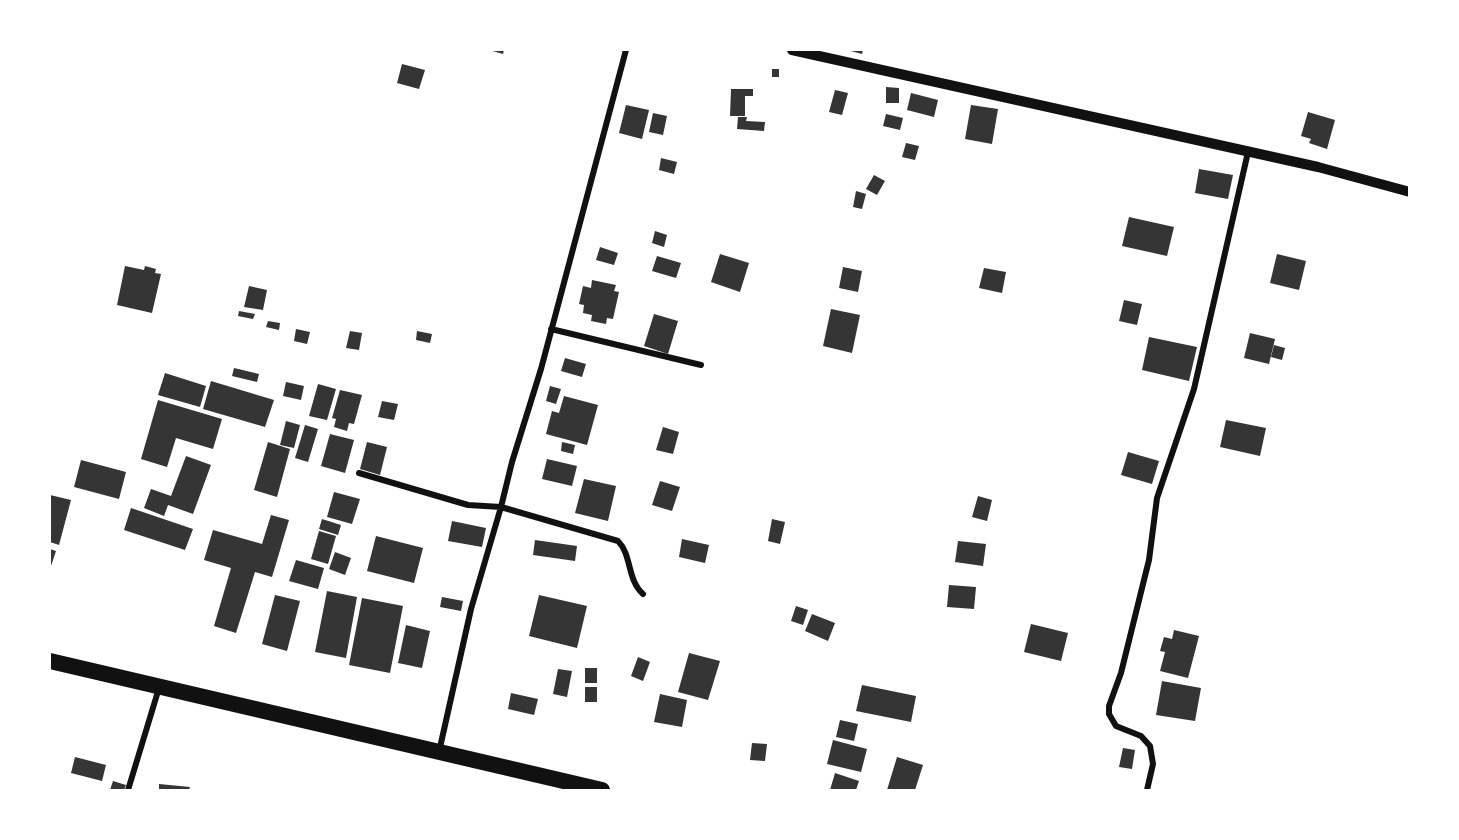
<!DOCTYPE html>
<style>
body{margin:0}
#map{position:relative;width:1459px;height:840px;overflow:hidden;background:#fff;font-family:"Public Sans",sans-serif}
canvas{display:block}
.frame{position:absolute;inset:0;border:51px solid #fff;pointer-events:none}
</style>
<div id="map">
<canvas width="1459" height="840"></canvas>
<div class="frame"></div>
</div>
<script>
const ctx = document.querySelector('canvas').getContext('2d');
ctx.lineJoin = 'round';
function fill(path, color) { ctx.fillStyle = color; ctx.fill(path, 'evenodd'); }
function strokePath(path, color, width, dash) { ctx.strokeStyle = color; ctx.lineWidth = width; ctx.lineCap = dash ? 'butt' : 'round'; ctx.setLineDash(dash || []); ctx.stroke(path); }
const building = new Path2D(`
 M489,50H504L503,54Z
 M847,50H863L862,54Z
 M402,64L425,70L419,89L397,83Z
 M772,69H779V77H772Z
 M886,87L899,88V103H886Z
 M731,89H753V96H745V116H730Z
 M835,90L848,93L842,115L829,112Z
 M911,93L938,100L934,117L907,110Z
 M626,105L649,110L642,139L619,133Z
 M971,105L998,109L992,144L965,139Z
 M1308,112L1335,120L1327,149L1309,143L1311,139L1301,136Z
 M653,113L667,116L663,135L649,132Z
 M886,114L903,118L900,130L883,126Z
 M738,117H747L746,121L765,122L764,131L737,129Z
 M906,143L919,146L915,160L902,157Z
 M661,158L677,162L674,174L659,170Z
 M1199,169L1233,175L1228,199L1195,193Z
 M874,175L885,181L877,195L866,189Z
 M856,191L866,194L862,209L853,207Z
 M1129,217L1174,227L1167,256L1122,246Z
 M655,231L667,235L664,247L652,243Z
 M600,247L618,253L614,265L596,260Z
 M720,254L749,263L740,292L711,282Z
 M1277,254L1306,261L1299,290L1270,283Z
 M657,256L681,263L676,278L652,271Z
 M125,266L144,270L145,266L156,269L155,273L161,274L152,313L117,305Z
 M843,267L862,271L858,292L839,288Z
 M984,268L1006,272L1002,293L979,288Z
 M592,280L616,285L614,291L619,292L613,319L607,318L606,324L591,321L592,315L583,313L584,305L579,304L583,286L591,288Z
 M249,286L267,290L263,310L244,307Z
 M1124,300L1142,304L1137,325L1119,321Z
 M831,309L860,315L852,353L823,346Z
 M239,311L255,314L253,319L238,316Z
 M654,314L678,321L668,354L644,346Z
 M268,321L280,323L279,330L266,327Z
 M296,329L310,332L307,344L294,341Z
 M350,331L362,333L359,350L346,348Z
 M417,331L432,334L430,343L416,340Z
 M1250,333L1275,339L1269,364L1244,358Z
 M1149,337L1197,347L1189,381L1142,370Z
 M1274,345L1285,348L1282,360L1271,357Z
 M565,358L586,364L582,377L561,371Z
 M234,368L259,374L257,382L232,376Z
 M165,373L206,386L200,407L158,395Z
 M211,381L274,400L265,427L203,409Z
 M286,382L304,386L301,400L283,396Z
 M318,384L336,389L327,420L309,416Z
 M550,386L561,389L556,404L546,401Z
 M340,390L362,395L354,424L349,423L347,431L334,427L336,419L332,418Z
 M564,396L598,405L587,445L546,434L552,411L559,413Z
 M158,400L222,419L213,449L176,438L167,467L141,459Z
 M382,401L398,404L394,420L378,417Z
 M1226,420L1266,428L1260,456L1220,447Z
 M286,421L300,425L294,448L280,445Z
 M305,425L318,429L308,462L295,458Z
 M663,427L679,432L673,454L656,450Z
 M330,434L354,440L345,473L321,466Z
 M268,442L290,449L277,497L254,490Z
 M367,442L387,447L380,475L360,469Z
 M562,442L575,445L573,454L561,451Z
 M1128,452L1159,461L1152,484L1121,475Z
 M186,456L211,465L193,514L168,505L164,516L144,508L151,489L171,496Z
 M547,459L577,466L572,486L542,479Z
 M81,460L126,472L119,499L74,487Z
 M584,479L616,486L608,521L575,513Z
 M660,481L680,487L672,511L652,505Z
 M334,492L360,499L352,524L327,517Z
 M50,495L71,500L59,545L50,542Z
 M978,496L992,500L987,521L972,517Z
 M131,508L193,529L185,550L124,530Z
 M271,515L289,520L272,577L255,572L236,633L214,626L231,568L204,560L213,530L262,544Z
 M322,519L341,525L338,535L319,529Z
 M772,519L785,522L780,544L768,541Z
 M452,521L486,528L482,547L448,541Z
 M319,531L336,536L328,564L311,559Z
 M376,536L423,548L414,583L367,571Z
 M682,539L709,545L705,563L679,557Z
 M535,540L577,546L575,561L533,555Z
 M958,541L986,544L983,566L955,562Z
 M50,549L56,551L50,569Z
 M335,552L351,558L345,575L329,569Z
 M296,560L324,568L318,589L289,581Z
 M949,585L976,587L974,609L947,607Z
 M327,591L357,597L346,658L315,652Z
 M275,595L300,601L287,651L262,644Z
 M539,595L587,606L577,648L529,636Z
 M442,597L463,601L461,611L440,607Z
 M362,598L403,606L390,673L349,665Z
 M796,606L808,610L803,625L791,621Z
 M812,614L835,623L828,641L805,631Z
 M1031,624L1068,633L1061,661L1024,652Z
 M406,625L430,631L422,668L398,663Z
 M1174,630L1199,636L1188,678L1160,671L1165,652L1160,651L1164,637L1172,639Z
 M689,653L720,661L708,700L678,692Z
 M638,657L650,662L643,681L631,676Z
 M585,668H597V683H585Z
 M558,669L572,671L567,697L553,694Z
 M1162,681L1201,688L1195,721L1156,715Z
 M862,685L916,696L911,722L856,711Z
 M585,687H597V702H585Z
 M511,693L538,699L534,715L508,709Z
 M660,694L687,700L682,727L654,722Z
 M840,720L858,724L854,741L836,737Z
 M833,740L867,749L861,772L827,764Z
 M752,743L767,744L765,761L750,760Z
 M1123,748L1135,750L1132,769L1119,767Z
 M75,757L106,765L102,781L71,773Z
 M897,757L923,765L915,790H887Z
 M835,773L859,781L856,790H830Z
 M113,781L126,785L124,790H110Z
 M159,784L190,787L189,790H159Z`);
const minor = new Path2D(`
 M551,329L701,365
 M359,473L468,505L501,507L512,462L541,369L626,50
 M439,752L471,609L501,507L618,541C632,555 627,580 643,594
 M128,790L159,688
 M1147,790L1153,764L1150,746L1141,736L1116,726L1109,714V706L1121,673L1143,584L1149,560L1157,498L1194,389L1248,152`);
const tertiary = new Path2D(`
 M792,50L1318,167L1410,192`);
const trunk = new Path2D(`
 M50,661L602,790`);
fill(building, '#353535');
strokePath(minor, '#111', 6);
strokePath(tertiary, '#111', 10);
strokePath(trunk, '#111', 16);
</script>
